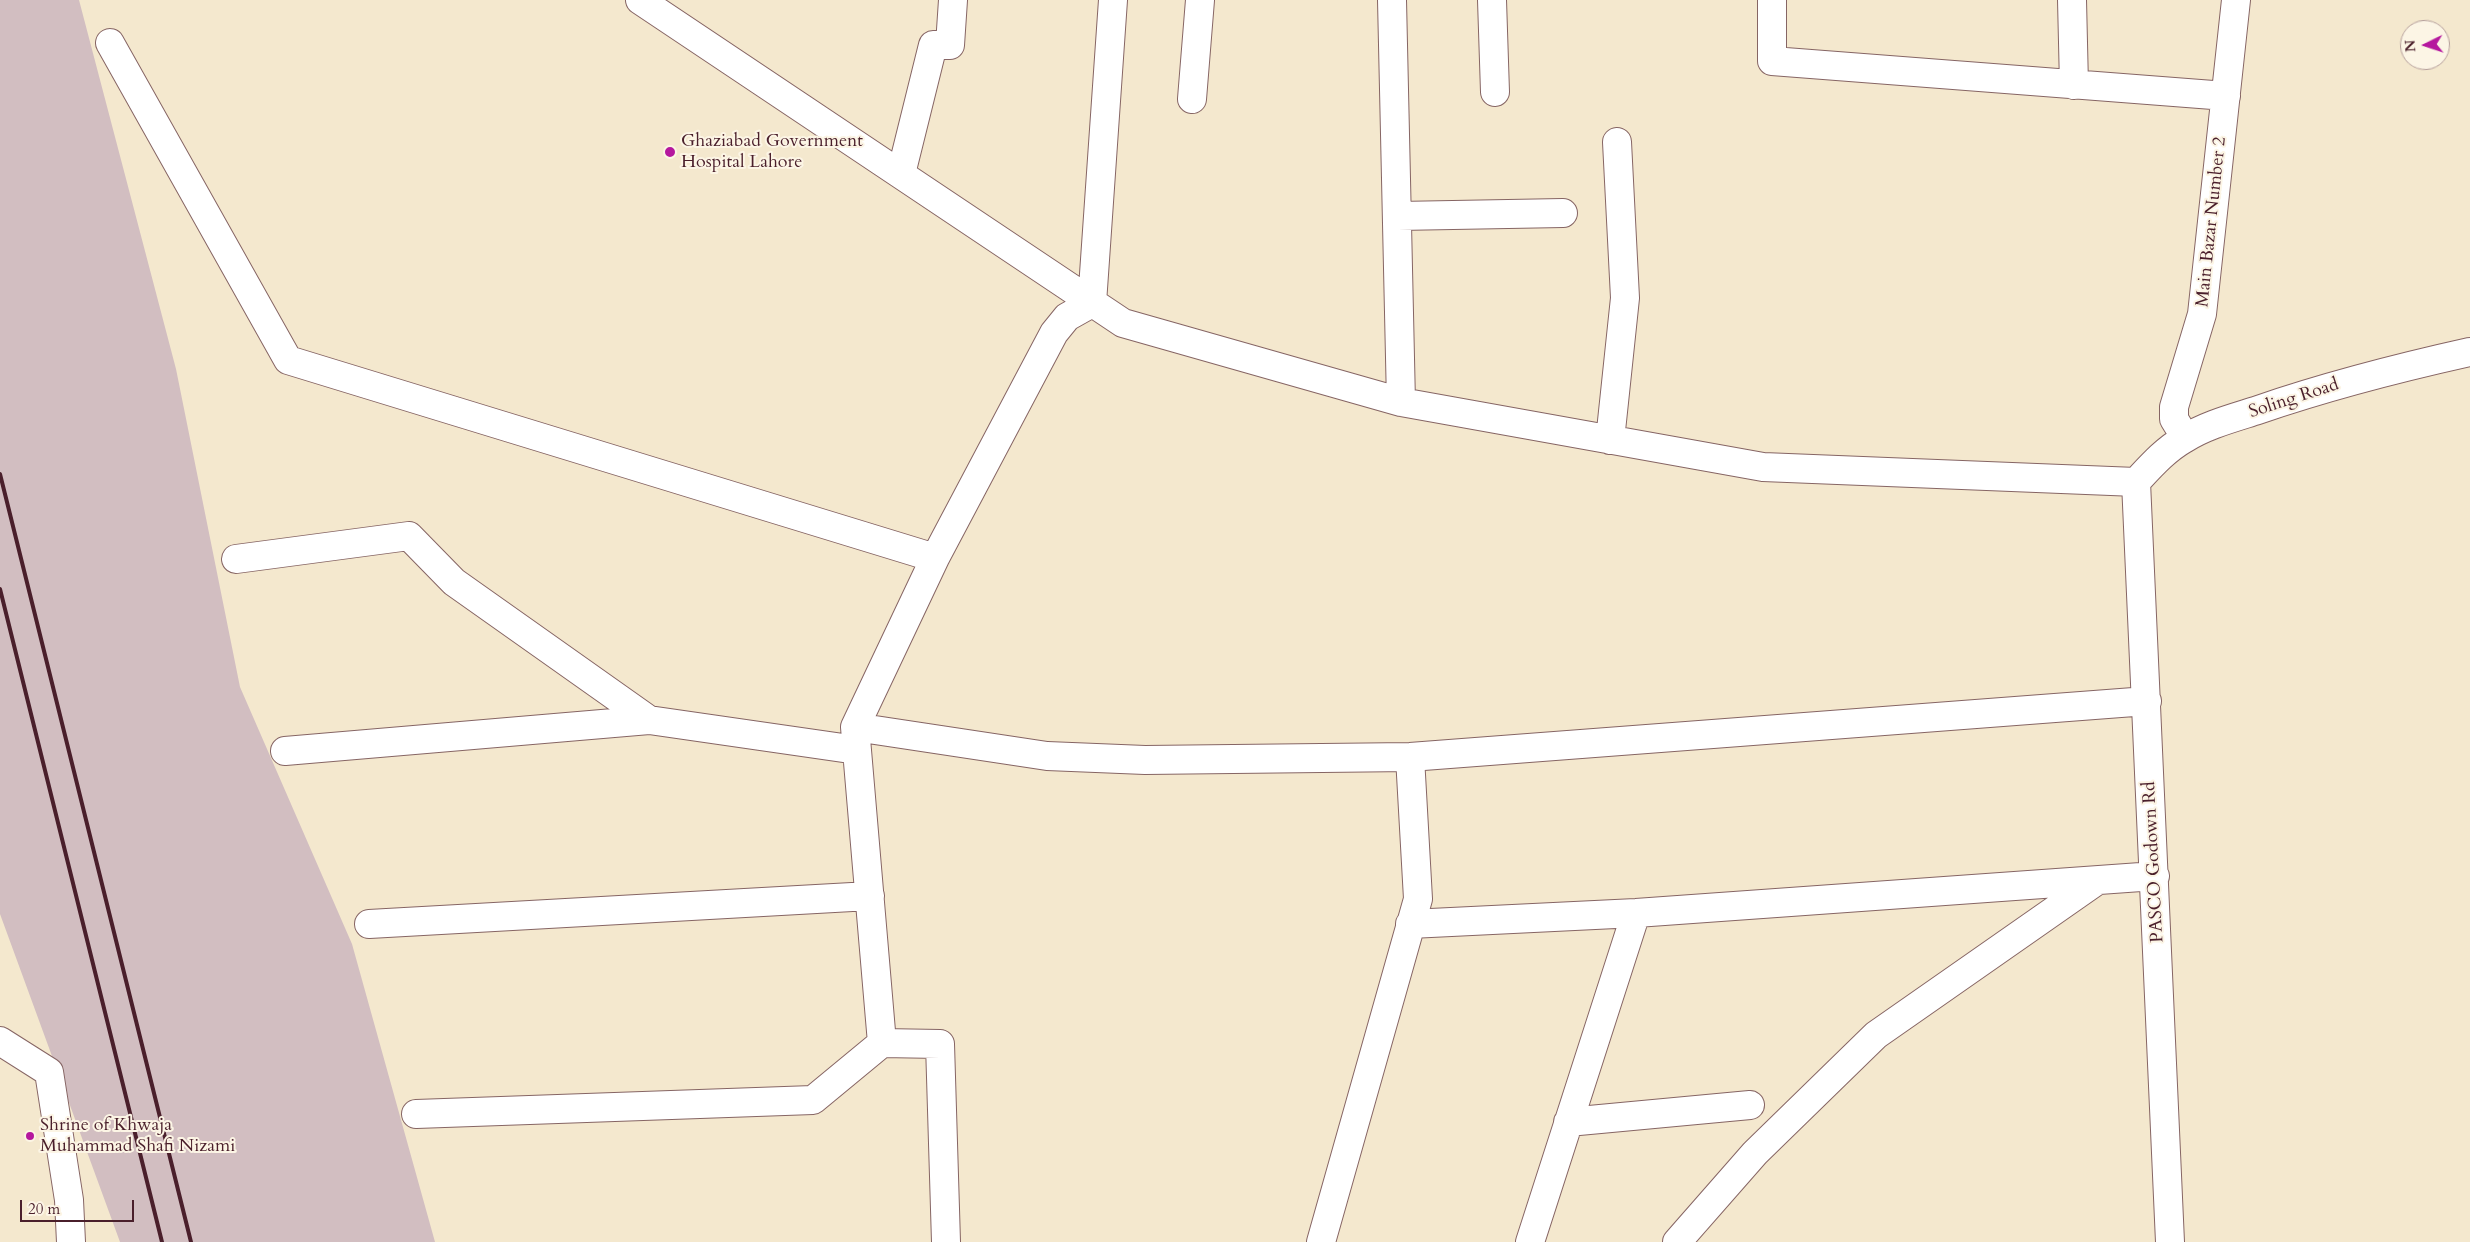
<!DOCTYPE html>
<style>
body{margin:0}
#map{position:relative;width:2470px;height:1242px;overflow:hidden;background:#f4e8ce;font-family:Cardo,serif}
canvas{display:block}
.north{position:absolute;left:2400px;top:20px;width:50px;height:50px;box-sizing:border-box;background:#fcf5e5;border:1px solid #b59f9b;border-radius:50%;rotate:266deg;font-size:14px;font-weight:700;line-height:20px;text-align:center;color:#4a1f2b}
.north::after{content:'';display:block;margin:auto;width:18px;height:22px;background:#b5179e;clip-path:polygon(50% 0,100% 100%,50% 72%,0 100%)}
.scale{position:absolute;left:20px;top:1200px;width:114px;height:22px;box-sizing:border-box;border:2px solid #4a1f2b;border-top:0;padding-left:6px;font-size:15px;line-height:18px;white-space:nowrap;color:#4a1f2b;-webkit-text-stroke:4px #fcf5e5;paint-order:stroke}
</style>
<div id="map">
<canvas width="2470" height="1242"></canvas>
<div class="north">N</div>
<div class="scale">20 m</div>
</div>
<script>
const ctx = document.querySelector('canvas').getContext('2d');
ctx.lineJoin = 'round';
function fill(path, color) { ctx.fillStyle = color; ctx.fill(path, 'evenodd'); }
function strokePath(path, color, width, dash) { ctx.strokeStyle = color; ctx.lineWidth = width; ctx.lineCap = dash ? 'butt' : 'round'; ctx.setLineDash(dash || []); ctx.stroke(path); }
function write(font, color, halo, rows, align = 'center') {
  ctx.font = font + ' Cardo,serif'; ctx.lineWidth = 4; ctx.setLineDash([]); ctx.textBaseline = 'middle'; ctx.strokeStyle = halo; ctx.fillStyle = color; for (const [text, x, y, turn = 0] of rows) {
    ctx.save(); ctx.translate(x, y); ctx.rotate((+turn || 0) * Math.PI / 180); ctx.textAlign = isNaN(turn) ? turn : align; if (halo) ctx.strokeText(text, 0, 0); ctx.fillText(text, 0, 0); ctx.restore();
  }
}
const industrial = new Path2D(`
 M0,0H79L176,369L240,687L352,944L435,1242H120L0,914Z`);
const minor = new Path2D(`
 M640,0L1123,323L1401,402L1763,467L2136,482
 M1392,0L1401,402
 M1492,0L1495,92
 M1772,0V61L2226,96
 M2072,0L2074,85
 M110,43L288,360L935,558
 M1192,99L1200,0
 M901,174L933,45H950L953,0
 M1398,216L1563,213
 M2185,437L2174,419V407L2202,314L2236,0
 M1610,440L1625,298L1617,142
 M2136,482L2170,1242
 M2136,482C2151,466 2165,450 2184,439C2206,425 2233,418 2258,410C2328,386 2398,368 2470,352
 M236,559L409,536L454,582L649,720
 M855,727L1047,756L1145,760L1410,757L2147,701
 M285,751L649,720L857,750
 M369,924L870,896
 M1410,924L1636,913L2155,876
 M0,1041L49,1072L69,1200L71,1242
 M416,1114L813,1100L882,1043
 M1568,1122L1750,1105
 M946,1242L940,1044L882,1043L855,727L935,558L1054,333L1067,317L1092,303L1113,0
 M1321,1242L1418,899L1410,757
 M1530,1242L1636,913
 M1677,1242L1755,1153L1876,1035L2095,882`);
const rail = new Path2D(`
 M0,474L191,1242
 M0,589L162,1242`);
const markers = [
 [670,152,6,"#b5179e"],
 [30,1136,5,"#b5179e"]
];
const poiNames = [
 ["Ghaziabad Government",681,142],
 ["Hospital Lahore",681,163],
 ["Shrine of Khwaja",40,1126],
 ["Muhammad Shafi Nizami",40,1147]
];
const streetNames = [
 ["Main Bazar Number 2",2212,222,-84],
 ["Soling Road",2294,399,-18],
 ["PASCO Godown Rd",2154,862,-93]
];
fill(industrial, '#d2bec1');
strokePath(minor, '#866564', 30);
strokePath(minor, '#fff', 28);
strokePath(rail, '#4a1f2b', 4);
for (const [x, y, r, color] of markers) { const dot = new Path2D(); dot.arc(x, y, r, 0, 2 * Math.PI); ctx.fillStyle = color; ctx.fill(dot); strokePath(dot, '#fcf5e5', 2); }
write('18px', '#4a1f2b', '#fcf5e5', poiNames, 'left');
write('18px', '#4a1f2b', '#fcf5e5', streetNames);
</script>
